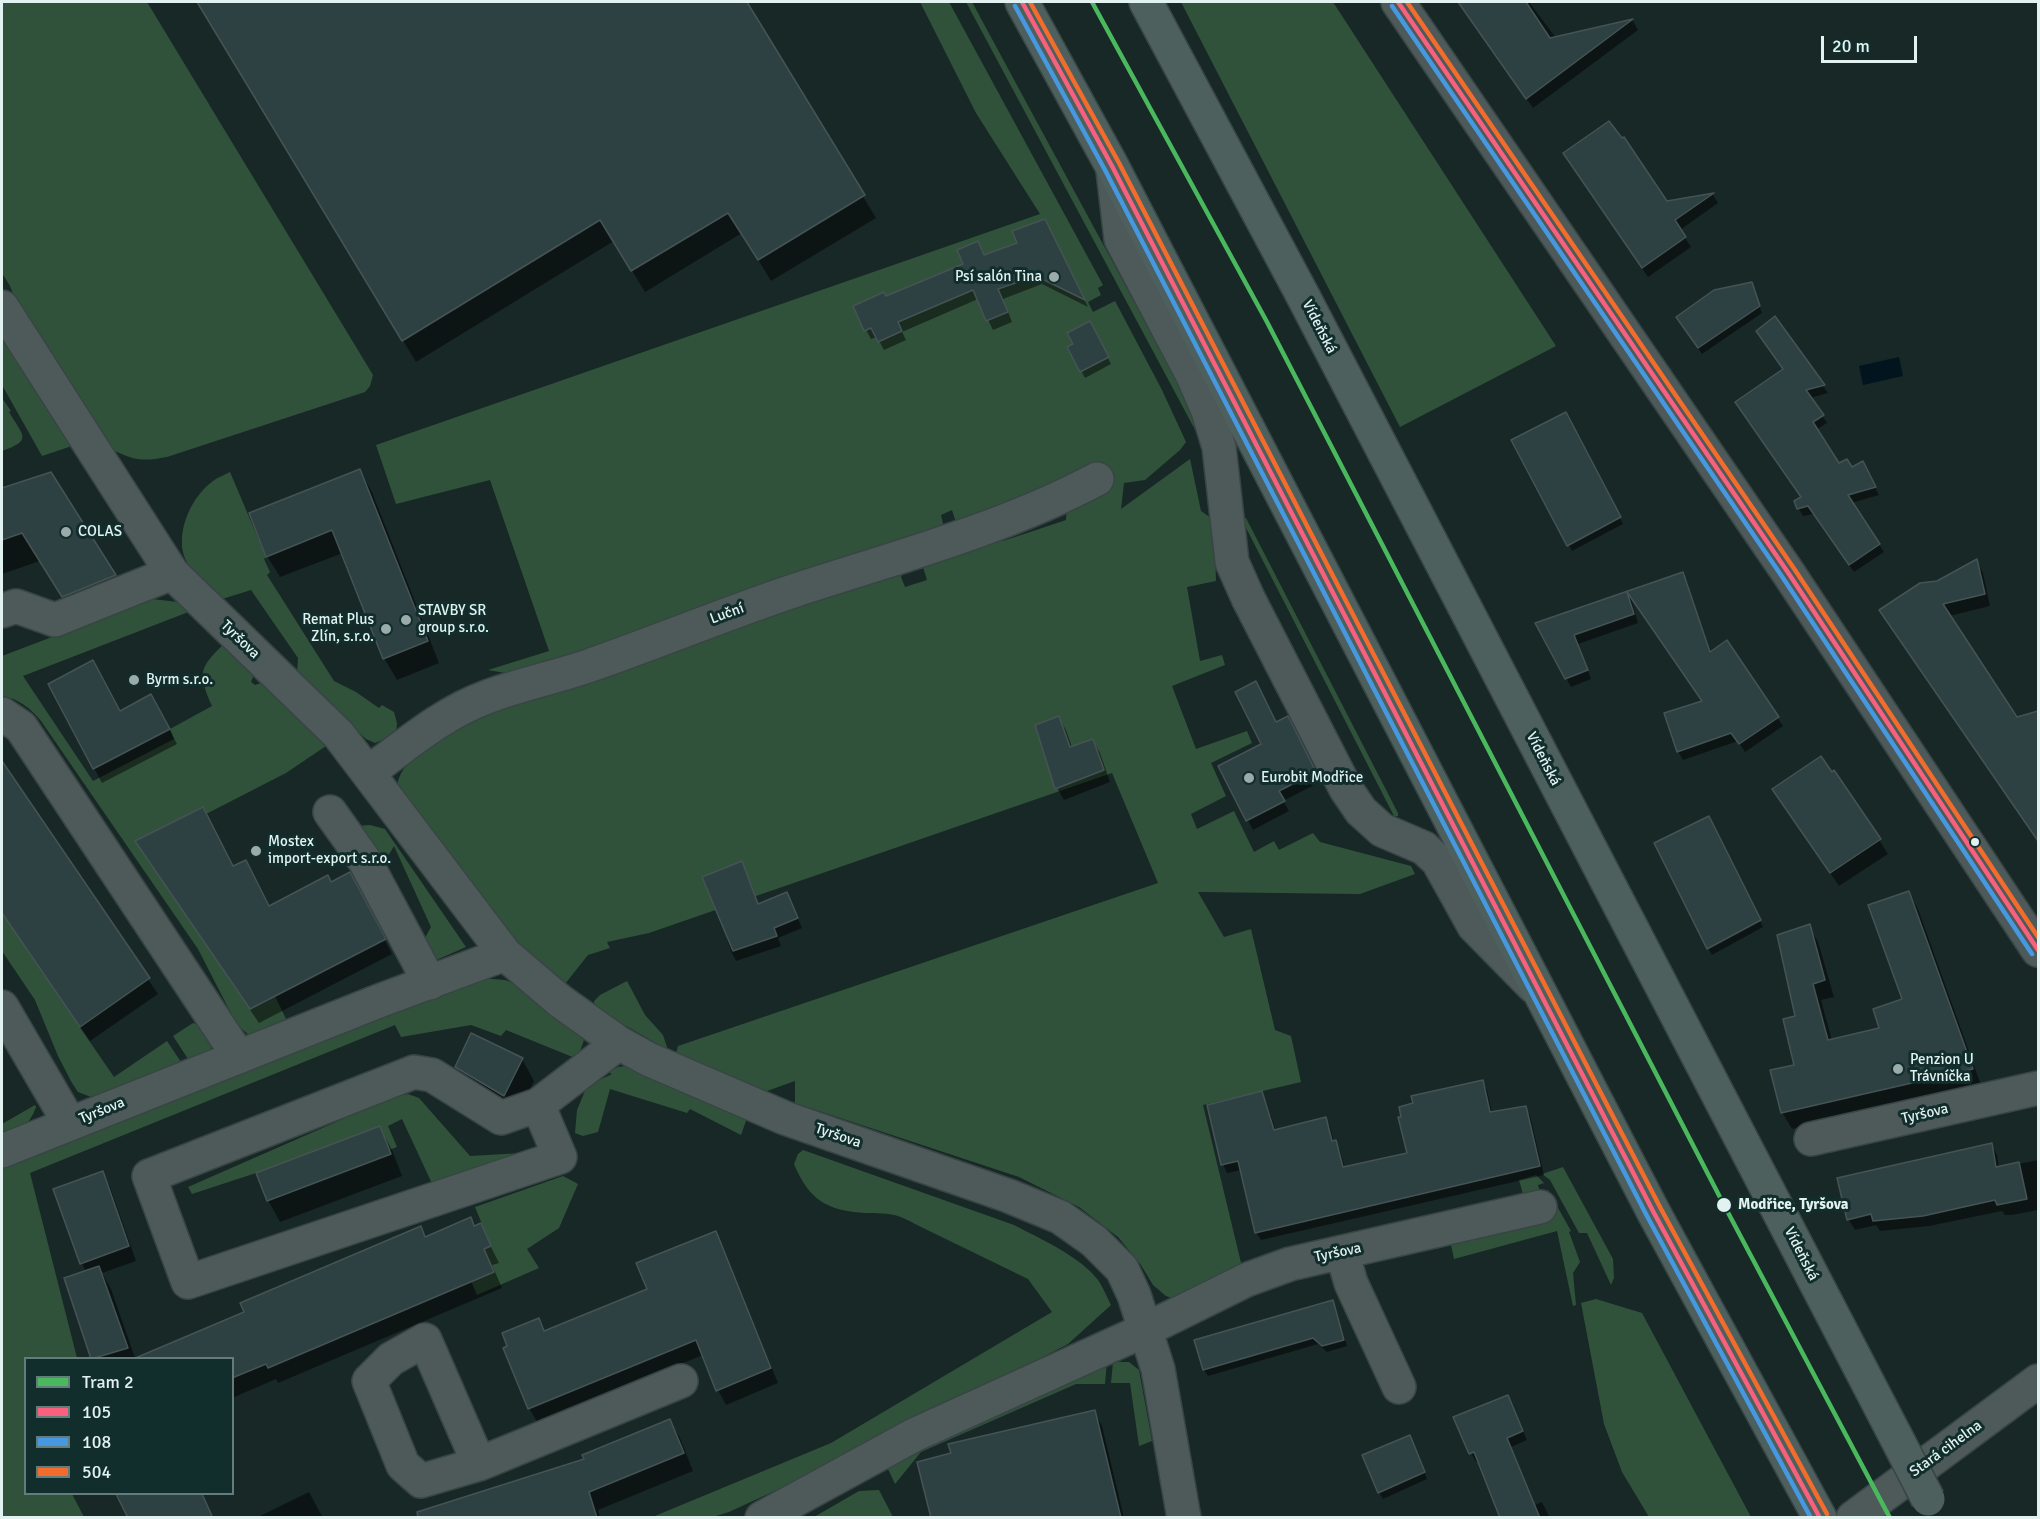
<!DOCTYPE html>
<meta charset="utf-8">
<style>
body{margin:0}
#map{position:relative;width:2040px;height:1519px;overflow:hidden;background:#172827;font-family:Signika,sans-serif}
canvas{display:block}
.frame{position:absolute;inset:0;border:3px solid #e1f2f1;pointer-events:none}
.legend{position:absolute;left:24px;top:1357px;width:210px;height:138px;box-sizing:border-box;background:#112e2d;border:2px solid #647c7b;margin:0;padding:8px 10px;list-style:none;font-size:18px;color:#e1f2f1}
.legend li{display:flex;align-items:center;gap:12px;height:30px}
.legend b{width:30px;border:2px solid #647c7b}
.scale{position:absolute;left:1821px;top:36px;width:96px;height:27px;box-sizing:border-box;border:3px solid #e1f2f1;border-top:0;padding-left:8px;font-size:18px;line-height:21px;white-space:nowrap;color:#e1f2f1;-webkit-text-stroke:4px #112e2d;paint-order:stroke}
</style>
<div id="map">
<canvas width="2040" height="1519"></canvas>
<div class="frame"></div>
<ul class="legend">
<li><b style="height:8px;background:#4ab95d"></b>Tram 2</li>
<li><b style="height:8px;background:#f8607d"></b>105</li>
<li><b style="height:8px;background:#4699e1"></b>108</li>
<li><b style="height:8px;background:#f36c2b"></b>504</li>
</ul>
<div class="scale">20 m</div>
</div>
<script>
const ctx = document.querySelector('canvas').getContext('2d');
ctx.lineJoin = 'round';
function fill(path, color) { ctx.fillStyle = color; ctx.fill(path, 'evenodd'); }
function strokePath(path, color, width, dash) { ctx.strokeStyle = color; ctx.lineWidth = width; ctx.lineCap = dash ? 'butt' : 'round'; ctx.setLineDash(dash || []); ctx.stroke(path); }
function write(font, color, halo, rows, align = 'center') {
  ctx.font = font + ' Signika,sans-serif'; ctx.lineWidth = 6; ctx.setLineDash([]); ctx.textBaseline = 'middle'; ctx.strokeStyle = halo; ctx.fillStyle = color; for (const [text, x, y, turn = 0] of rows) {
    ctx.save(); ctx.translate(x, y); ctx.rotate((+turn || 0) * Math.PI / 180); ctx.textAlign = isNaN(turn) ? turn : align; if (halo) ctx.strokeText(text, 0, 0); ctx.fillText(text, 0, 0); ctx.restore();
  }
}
const green = new Path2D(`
 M2,2H147L373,375L370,386L365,392L167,457C142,462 133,460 111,449L18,306L10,286L2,273Z
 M920,2H949L1103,285L1098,288L1101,295L1088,302L1093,312L1115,301L1162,390L1186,442L1180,450L1145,480L1124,483L1121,509L1190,459L1201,511L1214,520L1216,581L1187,587L1200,661L1222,655L1225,665L1172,686L1196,749L1247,731L1252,743L1211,763L1226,796L1191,814L1197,829L1234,811L1254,852L1274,841L1279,850L1313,833L1320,842L1411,866L1415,874L1360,894L1198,892L1224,937L1251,929L1275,1030L1291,1036L1301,1082L1203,1105L1243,1271L1178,1300L1166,1296L1153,1285L1141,1265L1118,1237L1079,1207L1019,1177L795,1103V1081L767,1091L676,1054L678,1046L1158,883L1112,773L649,933L607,942L610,948L588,955L565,984L522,947L429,836L397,785C403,753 449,734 474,719L1000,531L1003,541L1066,520L1067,504L958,529L952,510L941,515L945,533L511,674L488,670L549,651L490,480L396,504L376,445L1040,214L976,113ZM922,564L927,580L905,587L901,577L906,567Z
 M966,2H972L1190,405L1200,439Z
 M1181,2H1333L1556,346L1400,427Z
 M2,333L72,446L42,456L2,385Z
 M2,398L11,411L9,412C23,436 33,440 2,451Z
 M230,472L266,557L264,559L270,572L267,575L334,681L356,692L379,708L382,705L394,712L397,723L396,734L375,743L366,739L297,674L298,658L251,590L219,600C207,587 190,573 184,556C176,530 192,496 213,481C218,477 225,475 230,472Z
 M1243,518H1246L1398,813V816H1394L1242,520Z
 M152,599L178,602L191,611L23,676L93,781L174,739L170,729L212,706C199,676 197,669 223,645L254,675L251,682L255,685L261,683L326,746L286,773L206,814L202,807L135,841L250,1009L275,996L288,1023L249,1035L237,1025L198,949L41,721C31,709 18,698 2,696V656Z
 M370,825L385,829L466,947L434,961L420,947L431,927L394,846L388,856L381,859L354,826Z
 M2,913L12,928L34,914L48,934L26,949L114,1077L167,1041L185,1068L99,1100L78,1092L72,1083L58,1056L35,1000L2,951Z
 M480,978L505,980L513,983L584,1040L578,1057L575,1058L506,1030L501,1036L471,1025L401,1037L395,1025L30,1173L77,1358H26V1494H72L84,1517L2,1518V1161Z
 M627,981L645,1015L663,1035L668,1050L595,1008L594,1001L600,995Z
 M193,1023L202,1026L213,1043L209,1055L192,1065L173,1036Z
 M625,1066L747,1118L741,1135L690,1109L687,1113L610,1089L598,1132L583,1136L575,1133L577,1110L587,1086L612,1074L608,1072L618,1067Z
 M408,1094L419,1098L470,1156L540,1152L435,1190L402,1119L388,1126L397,1147L389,1150L380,1126L256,1173L192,1194L188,1187L393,1097Z
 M35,1105L36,1107C29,1127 19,1130 2,1139V1124Z
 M803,1150L1014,1225C1039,1238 1081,1257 1098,1280C1103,1287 1107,1297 1111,1305L1068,1344L848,1457L729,1512L713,1517L650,1518L831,1443L1052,1312L1028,1279L915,1224C910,1221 904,1218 898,1216C888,1213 877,1213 866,1213C827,1211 809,1200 794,1164L798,1154Z
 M1563,1167L1613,1259L1614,1278L1611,1285L1587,1233H1579L1550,1180L1542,1174Z
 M1536,1175L1544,1183L1538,1185L1540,1192L1548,1190L1571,1231L1569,1232L1580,1262L1573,1273L1576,1305L1573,1306L1557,1231L1454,1259L1450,1240L1524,1198L1519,1180Z
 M563,1176L578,1184L559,1228L527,1249L539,1268L477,1295L471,1281L484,1249L491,1246L475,1207Z
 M1596,1299L1642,1313L1751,1517H1649L1622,1472L1604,1424L1581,1303Z
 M1107,1361L1105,1384H1076L921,1452L895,1484L887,1467L916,1445Z
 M1113,1362H1129L1139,1370L1152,1441L1139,1446L1130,1383H1111Z
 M879,1490L893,1517H814L859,1491Z`);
const water = new Path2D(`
 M1899,357L1903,376L1863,385L1859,366Z`);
const shadow = new Path2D(`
 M199,2H745L876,218L771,281L742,233L645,292L614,241L416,362Z
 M1463,2H1529L1556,38L1633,21L1638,30L1533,108L1467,13L1461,3Z
 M1570,163L1666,202L1713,195L1718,203L1680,230L1691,247L1648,277Z
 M1049,230L1088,307L1042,284L1003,299L1012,322L993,330L978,299L902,332L906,340L884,350L877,337L871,339L866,330L886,297L965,265L978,243L985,257Z
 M1751,283L1762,313L1702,354L1682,324Z
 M1775,319L1828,393L1810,398L1827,423L1816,430L1838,465L1851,469L1862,463L1879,495L1851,503L1884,552L1854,572L1813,514L1803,516L1799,509L1803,498L1784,370Z
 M1090,323L1111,364L1085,378L1069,348L1075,345Z
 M1569,420L1623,524L1572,551L1513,441Z
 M360,471L372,492L439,663L397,680L384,658L343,553L280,577L267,556Z
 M51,474L131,604L80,625L40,561L2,574V490Z
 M1977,561L1983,573L1990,606L1949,616L2016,718L2038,713V841L1887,622L1938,582Z
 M1682,574L1687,582L1711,653L1727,643L1783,726L1745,752L1738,741L1683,760L1678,751L1703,702L1630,595L1638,623L1578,644L1591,679L1571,687L1537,624Z
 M50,684L120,712L159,710L177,744L102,783Z
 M1059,718L1066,730L1072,747L1093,740L1100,753L1110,782L1064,800L1057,788Z
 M1293,728L1320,782L1283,801L1289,811L1253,830L1220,767Z
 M2,765L158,994L90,1041L2,913Z
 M1783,803L1879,840L1888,854L1839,886Z
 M1712,824L1763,927L1712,955L1708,948Z
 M145,855L269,907L331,884L357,888L392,954L259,1023Z
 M742,862L759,905L791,903L802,928L778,938L781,946L736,961L731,951L719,913Z
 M1909,893L1918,909L1981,1085L1792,1129L1782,1112L1796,1067L1797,1017L1809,926L1818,942L1834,997L1821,1000L1832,1041L1881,1029L1904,1000Z
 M522,1059L534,1081L517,1117L469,1089L456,1067Z
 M1482,1082L1487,1090L1492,1113L1525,1108L1530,1116L1544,1175L1261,1240L1256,1232L1241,1170L1227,1173L1223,1164L1261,1093L1266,1101L1276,1131L1326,1119L1330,1127L1334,1142L1340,1150L1345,1168L1408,1154L1415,1104Z
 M380,1128L392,1150L402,1176L280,1222L268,1200Z
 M1991,1144L1997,1155L1999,1168L2038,1160V1210L2012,1215H2005L2002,1211L1929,1226L1880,1231L1876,1225L1855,1230L1848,1219Z
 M102,1173L110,1187L136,1261L102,1273L111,1289L135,1358H93L66,1279L86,1272L82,1263L55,1190Z
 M480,1225L499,1263L492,1265L502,1288L278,1383L276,1379L232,1398V1358L246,1312L420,1228L426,1238Z
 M715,1232L723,1247L778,1383L726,1405L718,1390L703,1355L537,1422L529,1408L538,1320L545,1332L649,1290Z
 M1332,1302L1336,1309L1347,1346L1327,1352L1318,1344L1208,1376L1204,1370L1196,1341Z
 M1508,1397L1527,1440L1511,1447L1535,1505L1542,1502L1550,1518H1502L1479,1461L1476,1462L1471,1453Z
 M1094,1412L1102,1426L1124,1518H932Z
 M670,1421L680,1438L693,1471L598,1510L600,1518H448L586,1460Z
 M1413,1444L1427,1479L1383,1499L1379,1492Z
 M309,1492L323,1518H256Z
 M118,1494H202L214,1518H129Z`);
const building = new Path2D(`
 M197,2H747L865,195L758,260L728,213L631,271L600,220L402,341Z
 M1458,2H1526L1550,38L1633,19L1526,99Z
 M1609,121L1622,138L1624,137L1667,201L1714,193L1675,220L1686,237L1642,268L1563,153Z
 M1045,219L1085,300L1036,276L998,289L1008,312L986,321L973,290L898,322L902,331L878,342L871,328L864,331L853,306L884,292L886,296L963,264L957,250L978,241L984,255L1017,243L1012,231Z
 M1752,282L1760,306L1698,348L1676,317L1714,290Z
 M1775,316L1825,385L1806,390L1824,415L1813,422L1839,463L1847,459L1852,467L1863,461L1876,487L1848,495L1880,544L1849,565L1808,506L1797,509L1794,501L1801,497L1735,402L1783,369L1756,331Z
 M1090,321L1109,357L1080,372L1067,347L1073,344L1067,333Z
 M1566,412L1621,517L1567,546L1511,440Z
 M360,469L428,641L383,659L332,530L266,557L249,513Z
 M51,472L116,575L62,597L22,533L2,540V488Z
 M1977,559L1985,594L1943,604L2017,717L2038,711V841L1879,610L1920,583L1937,581Z
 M1683,572L1710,652L1727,640L1779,717L1739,744L1731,733L1677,752L1664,713L1702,701L1627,592L1634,614L1574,635L1588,670L1565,679L1535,623Z
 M93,660L120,711L151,694L170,729L93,769L48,684Z
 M1256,681L1276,722L1288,716L1316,772L1279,791L1285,801L1246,821L1218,766L1261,744L1235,692Z
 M1059,716L1070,747L1093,739L1104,770L1055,789L1035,725Z
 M1821,756L1832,772L1834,770L1881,839L1830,873L1772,789Z
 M2,761L150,978L80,1027L2,913Z
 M203,807L233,866L246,860L269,906L328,875L331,882L350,872L386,939L250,1009L135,841Z
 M1709,816L1761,920L1707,949L1654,843Z
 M742,861L758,904L787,892L798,918L774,928L777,936L733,951L702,877Z
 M1909,891L1973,1069L1781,1113L1770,1070L1794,1065L1783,1019L1795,1016L1777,935L1810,924L1825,980L1813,984L1828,1040L1879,1028L1873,1009L1902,999L1868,905Z
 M471,1033L523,1058L504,1096L455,1067Z
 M1483,1080L1490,1112L1526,1106L1540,1166L1255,1233L1238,1161L1221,1165L1207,1105L1262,1091L1274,1130L1326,1117L1332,1141L1336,1140L1343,1167L1407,1153L1398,1117H1401L1399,1107L1413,1103L1411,1096Z
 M380,1126L391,1154L267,1201L256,1173Z
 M1992,1143L1996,1167L2019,1162L2027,1199L1997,1205L1995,1200L1923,1216L1873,1221L1871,1214L1847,1220L1837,1178Z
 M103,1171L129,1246L80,1264L53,1189Z
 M471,1217L474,1226L481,1223L491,1246L484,1249L494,1272L268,1368L266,1364L232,1378V1359H133L244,1312L240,1303L421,1226L425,1237Z
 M716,1231L771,1368L716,1391L696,1340L528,1409L503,1348L507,1346L502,1333L539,1318L544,1331L647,1289L636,1263Z
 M99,1266L128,1348L91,1359L64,1278Z
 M1333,1300L1344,1340L1322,1346L1313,1338L1203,1370L1194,1340Z
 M1508,1395L1523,1431L1507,1438L1540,1518H1500L1474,1452L1469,1454L1453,1417Z
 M1095,1410L1121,1518H931L917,1462L951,1453L948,1444Z
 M670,1419L684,1453L589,1492L597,1518H418L417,1512L584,1459L582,1455Z
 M1410,1435L1425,1472L1378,1493L1362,1455Z
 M116,1494H202L213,1518H128Z`);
const minor = new Path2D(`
 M1398,2L1789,574L2038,950
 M1113,171L1121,239L1193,376L1208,411L1219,447L1232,562L1248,598L1304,707L1346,789L1361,811L1382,830L1424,848L1438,861L1474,926L1533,986
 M2,307L172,573L339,735L505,954L560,1001L619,1043L648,1059L785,1118L1009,1196L1060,1217L1094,1241L1122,1269L1134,1295L1158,1369L1184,1518
 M2,611L16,606L55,620L172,573
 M2,714L21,727L239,1057
 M369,772C406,745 443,713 487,697C521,684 557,677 591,665C660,641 727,613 796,590C897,557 1003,529 1097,479
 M330,812L365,861L430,983
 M2,1007L70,1124
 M414,1072L432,1075L501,1118L538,1105L560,1157L188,1282L149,1176Z
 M538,1105L619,1043
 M1811,1139L2038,1088
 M2,1151L379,1001L505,954
 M1342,1252L1351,1283L1399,1387
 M479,1464L425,1340L391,1359L369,1381L403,1465L421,1481L479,1464L681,1381
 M762,1518L914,1435L1145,1330L1246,1280L1290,1264L1540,1207
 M1853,1518L2038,1381`);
const highway = new Path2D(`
 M1022,2L1112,166L1654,1213L1820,1518
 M1146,2L1303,296L1895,1435`);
const highwayBridge = new Path2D(`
 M1895,1435L1928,1499`);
const bus1 = new Path2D(`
 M1022,2L1112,166L1654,1213L1820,1518
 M1398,2L1789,574L2038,950`);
const bus2 = new Path2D(`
 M1015,6L1105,170L1647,1216L1811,1518
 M1392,6L1783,578L2032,954`);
const bus3 = new Path2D(`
 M1030,2L1119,163L1661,1209L1827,1514
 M1407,2L1795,570L2038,937`);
const tram1 = new Path2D(`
 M1092,2L1267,322L1724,1205L1890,1518`);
const markers = [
 [1054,277,6,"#9aabaa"],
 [66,532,6,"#9aabaa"],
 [406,620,6,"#9aabaa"],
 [386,629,6,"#9aabaa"],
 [134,680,6,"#9aabaa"],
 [1249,778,6,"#9aabaa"],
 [1975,842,5,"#e1f2f1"],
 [256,851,6,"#9aabaa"],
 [1898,1069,6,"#9aabaa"],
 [1724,1205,8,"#e1f2f1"]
];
const poiNames = [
 ["Psí salón Tina",1042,277,"right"],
 ["COLAS",78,532],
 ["STAVBY SR",418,611],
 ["group s.r.o.",418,628],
 ["Remat Plus",374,620,"right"],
 ["Zlín, s.r.o.",374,637,"right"],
 ["Byrm s.r.o.",146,680],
 ["Eurobit Modřice",1261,778],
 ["Mostex",268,842],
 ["import-export s.r.o.",268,859],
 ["Penzion U",1910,1060],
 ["Trávníčka",1910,1077]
];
const streetNames = [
 ["Vídeňská",1319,327,63],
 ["Luční",727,614,-20],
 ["Tyršova",240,640,44],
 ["Vídeňská",1543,759,63],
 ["Tyršova",102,1111,-22],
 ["Tyršova",1925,1114,-13],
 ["Tyršova",838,1136,19],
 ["Tyršova",1338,1253,-12],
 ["Vídeňská",1801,1254,63],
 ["Stará cihelna",1946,1449,-36]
];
const stopNames = [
 ["Modřice, Tyršova",1738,1205]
];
fill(green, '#31523a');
fill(water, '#02151f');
fill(shadow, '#0007');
fill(building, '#2e4142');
strokePath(building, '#465354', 1.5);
strokePath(minor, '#384545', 36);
strokePath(highway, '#384545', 36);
strokePath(minor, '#4e5959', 33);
strokePath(highway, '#4d605d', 33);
strokePath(highwayBridge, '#384545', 36, []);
strokePath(highwayBridge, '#4d605d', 33);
strokePath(bus1, '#f8607d', 4.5);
strokePath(bus2, '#4699e1', 4.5);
strokePath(bus3, '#f36c2b', 4.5);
strokePath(tram1, '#4ab95d', 4.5);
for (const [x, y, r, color] of markers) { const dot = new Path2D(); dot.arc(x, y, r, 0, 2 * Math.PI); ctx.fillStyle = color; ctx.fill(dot); strokePath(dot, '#112e2d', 2); }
write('15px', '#e1f2f1', '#112e2d', poiNames, 'left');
write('15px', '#e1f2f1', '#112e2d', streetNames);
write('bold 15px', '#e1f2f1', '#112e2d', stopNames, 'left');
</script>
